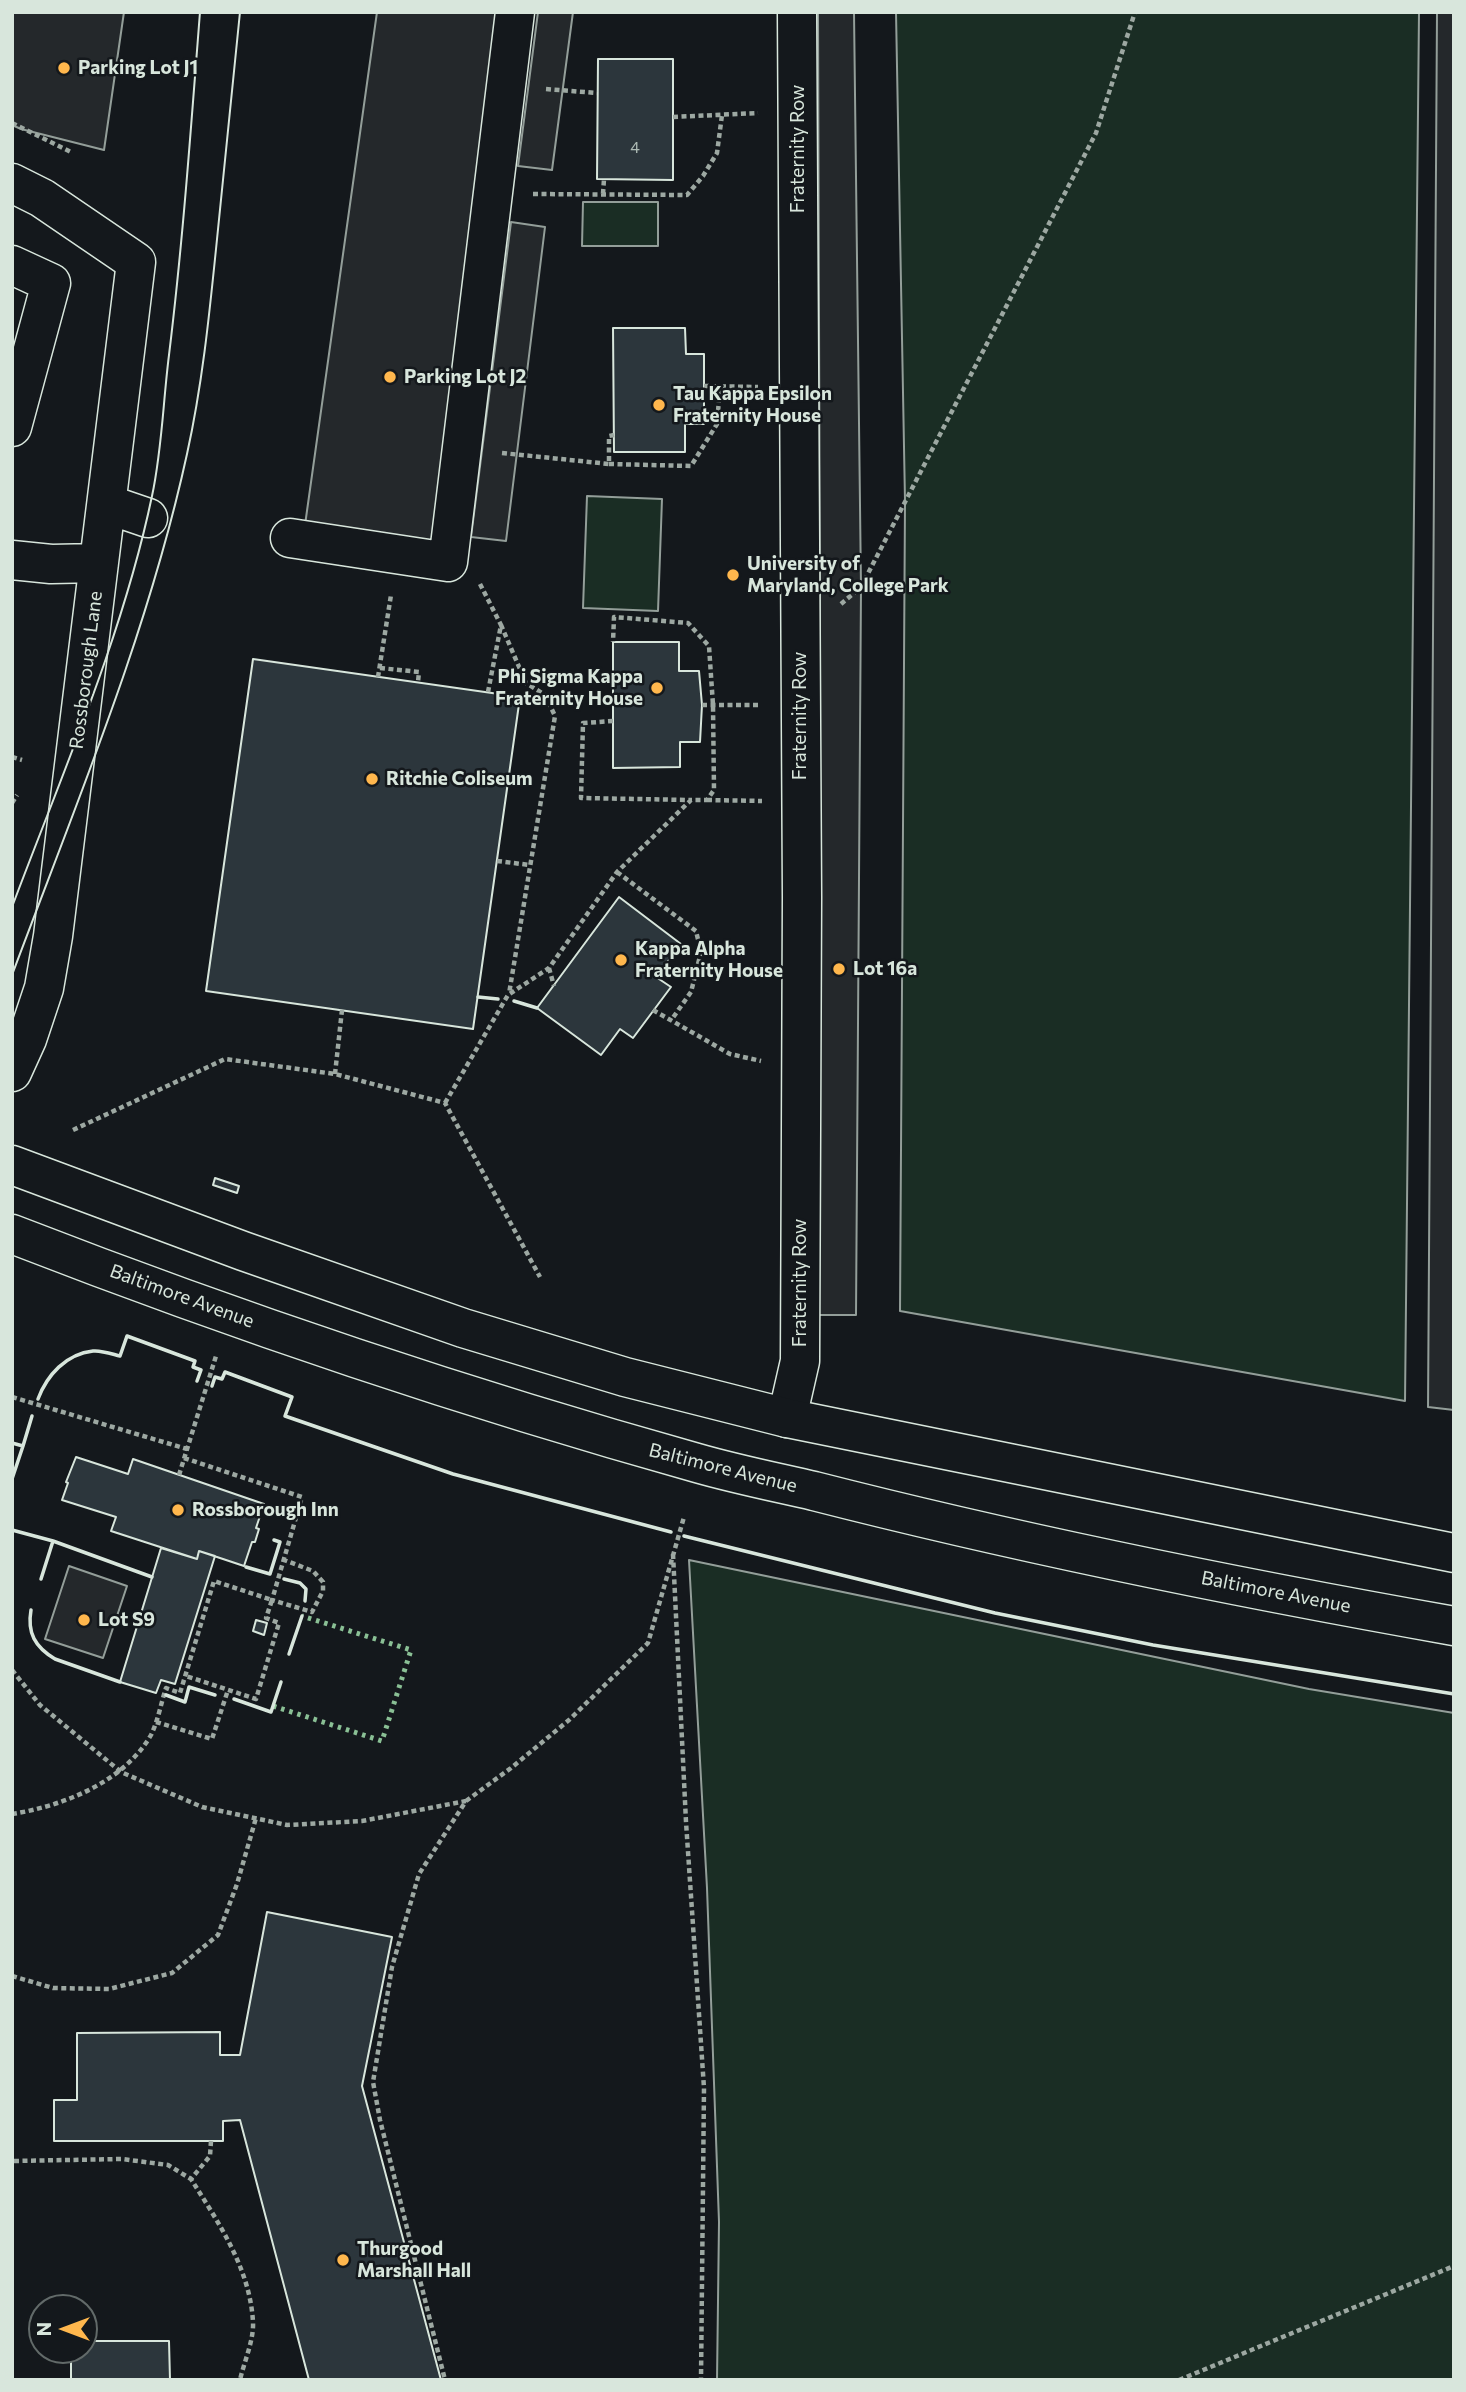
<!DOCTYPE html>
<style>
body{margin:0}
#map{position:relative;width:1466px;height:2392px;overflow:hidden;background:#14181c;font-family:Commissioner,sans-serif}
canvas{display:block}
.frame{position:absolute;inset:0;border:14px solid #d8e6dc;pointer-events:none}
.north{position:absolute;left:28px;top:2294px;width:70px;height:70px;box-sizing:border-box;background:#14181c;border:2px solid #626a69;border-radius:50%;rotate:270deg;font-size:19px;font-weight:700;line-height:28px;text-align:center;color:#d8e6dc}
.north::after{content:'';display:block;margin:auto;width:24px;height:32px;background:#ffb74d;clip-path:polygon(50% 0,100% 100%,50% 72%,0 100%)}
</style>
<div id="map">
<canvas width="1466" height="2392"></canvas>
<div class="frame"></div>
<div class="north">N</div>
</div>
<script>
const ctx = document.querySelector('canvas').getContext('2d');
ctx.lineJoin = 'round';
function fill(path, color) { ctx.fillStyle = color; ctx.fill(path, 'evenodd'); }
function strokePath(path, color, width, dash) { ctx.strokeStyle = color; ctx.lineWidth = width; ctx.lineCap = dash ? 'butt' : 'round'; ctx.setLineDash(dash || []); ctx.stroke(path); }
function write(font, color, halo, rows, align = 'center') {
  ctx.font = font + ' Commissioner,sans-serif'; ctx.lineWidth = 5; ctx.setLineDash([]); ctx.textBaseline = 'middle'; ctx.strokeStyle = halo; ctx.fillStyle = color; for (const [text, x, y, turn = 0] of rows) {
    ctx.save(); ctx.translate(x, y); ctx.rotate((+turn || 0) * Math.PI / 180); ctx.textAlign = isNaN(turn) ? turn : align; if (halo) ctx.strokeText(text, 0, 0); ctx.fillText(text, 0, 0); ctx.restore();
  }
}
const green = new Path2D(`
 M896,12H1419L1405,1401L900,1311L905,501Z
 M583,202H658V246H582Z
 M587,496L662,499L658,611L583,608Z
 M689,1560L1309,1689L1454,1713V2380H717L719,2222L707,1888Z`);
const parking = new Path2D(`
 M12,12H124L104,150L21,129L12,125Z
 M377,12H502L433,543L305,525Z
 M538,12H573L552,170L518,166Z
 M818,12H854L861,587L856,1315H818L820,623Z
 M1437,12H1454V1410L1428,1407Z
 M511,222L545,227L506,541L471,537Z
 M69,1566L127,1586L103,1658L45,1639Z`);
const building = new Path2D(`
 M598,59H673V180L597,179Z
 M613,328H685L686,354H704V424H685V452H614Z
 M613,642H679V671H699L702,705L700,742H680V767L613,768Z
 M253,659L520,697L473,1029L206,991Z
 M619,897L681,944L656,977L671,987L633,1038L620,1029L601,1055L537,1008Z
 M215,1178L239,1186L237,1193L213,1185Z
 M76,1457L128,1474L133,1459L264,1504L256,1528L259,1529L255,1542H252L244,1566L199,1551L197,1559L111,1531L116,1517L62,1500L68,1483L66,1482Z
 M161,1548L197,1559L199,1551L215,1556L175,1684L161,1680L156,1693L120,1682Z
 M256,1620L267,1623L264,1635L253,1631Z
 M267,1912L392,1937L362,2086L441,2380H309L240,2120L223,2121V2141H54V2100H77V2033L220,2032V2055H240Z
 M84,2341H169L170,2380H71V2350H84Z`);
const path = new Path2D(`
 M546,89L597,93
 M673,117L758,113
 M12,123L71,152
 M533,194L687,195L703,176L717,153L722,115
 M603,194L604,179
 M704,386L758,387
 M502,453L609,464V436L614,435
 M609,464L691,466L717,424L720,387
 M480,584L501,625
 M841,604L861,587L1096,133L1135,12
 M380,668L419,672L418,682
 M378,677L391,595
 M488,692L501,625L526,683L545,695L555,716L509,994
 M702,705H759
 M613,721L583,723L581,798L691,800
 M12,757L22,760
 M707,800L762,801
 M12,803L17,795
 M497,861L530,865
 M617,872L696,931L701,952L691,992L672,1019
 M549,968L554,986
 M653,1010L730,1054L761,1061
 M335,1074L342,1010
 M445,1103L508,995L549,968L617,872L691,800H707L714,790L713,705L709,646L688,623L614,617L613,642
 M73,1130L225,1059L335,1074L445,1103L540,1277
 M12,1397L187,1449
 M184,1458L302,1497L272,1600L312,1612L323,1591V1582L313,1571L284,1560
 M179,1475L216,1356
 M673,1554L686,1822L704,2088L701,2380
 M12,1670L40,1705L121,1772L202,1807L287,1825L362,1821L466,1801L419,1874L392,1967L373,2082L380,2120L445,2380
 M156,1722L212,1739L228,1690
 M466,1801L511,1768L569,1720L648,1643L684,1517
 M12,1814C63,1806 124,1782 151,1735C158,1721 161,1703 166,1688L180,1693L214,1581L272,1600L266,1618L279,1623L256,1699L186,1676
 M12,1976L53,1988L109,1989L172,1973L218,1935L237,1884L256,1818
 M211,2141L210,2156L191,2179C218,2222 250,2268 253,2322C254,2340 244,2362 240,2380
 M14,2161L122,2159L168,2165L191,2179
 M1179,2380L1454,2266`);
const minor = new Path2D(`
 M12,183L42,198L136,262L53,936L44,988L27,1039L12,1072
 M12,265L51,283L12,427
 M107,504L148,518
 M290,538L448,562L515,12
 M12,560L51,564L99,563
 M787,1418L800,1361L802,897L797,12`);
const major = new Path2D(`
 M12,1165L243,1251L463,1328L625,1377L787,1418L1454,1553
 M12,1234C236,1321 465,1398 697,1463C735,1474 775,1482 814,1491C1025,1545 1239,1588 1454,1626`);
const tram = new Path2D(`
 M12,907C62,774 123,635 152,496C162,450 163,402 169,355C183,241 191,127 200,12
 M12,975C76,804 148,633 187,454C202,386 209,318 216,249C224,170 232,91 240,12`);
const hedge = new Path2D(`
 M273,1706L382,1741L411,1650L302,1616`);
const wall = new Path2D(`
 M478,997L498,999
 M514,1001L537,1008
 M212,1386L215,1377L222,1379L225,1372L292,1397L285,1416L453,1474L671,1532
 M38,1399C47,1375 66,1354 93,1351C101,1350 112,1354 120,1356L127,1336L195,1361L193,1367L201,1370L197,1381
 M12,1443L23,1446L32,1416
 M12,1479L23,1446
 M12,1530L53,1541L152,1577
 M684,1536L995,1613L1153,1645L1454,1694
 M246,1567L270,1574L280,1542L274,1540
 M41,1579L53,1541
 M284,1579L300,1583L306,1589L305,1601
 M31,1610C27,1633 35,1647 55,1659L120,1682
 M289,1654L302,1616
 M166,1695L185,1702L189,1687L215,1695
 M234,1699L271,1712L281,1682`);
const markers = [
 [64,68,7,"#ffb74d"],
 [390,377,7,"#ffb74d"],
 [659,405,7,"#ffb74d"],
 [733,575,7,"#ffb74d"],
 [657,688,7,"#ffb74d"],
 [372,779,7,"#ffb74d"],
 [621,960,7,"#ffb74d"],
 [839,969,7,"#ffb74d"],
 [178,1510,7,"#ffb74d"],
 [84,1620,7,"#ffb74d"],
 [343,2260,7,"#ffb74d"]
];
const numberNames = [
 ["4",635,148]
];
const poiNames = [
 ["Parking Lot J1",78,68],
 ["Parking Lot J2",404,377],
 ["Tau Kappa Epsilon",673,394],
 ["Fraternity House",673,416],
 ["University of",747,564],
 ["Maryland, College Park",747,586],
 ["Phi Sigma Kappa",643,677,"right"],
 ["Fraternity House",643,699,"right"],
 ["Ritchie Coliseum",386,779],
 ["Kappa Alpha",635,949],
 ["Fraternity House",635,971],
 ["Lot 16a",853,969],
 ["Rossborough Inn",192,1510],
 ["Lot S9",98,1620],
 ["Thurgood",357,2249],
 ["Marshall Hall",357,2271]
];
const streetNames = [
 ["Fraternity Row",798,149,-90],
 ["Rossborough Lane",86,670,-83],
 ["Fraternity Row",800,716,-90],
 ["Fraternity Row",800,1283,-90],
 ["Baltimore Avenue",182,1296,20],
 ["Baltimore Avenue",723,1468,14],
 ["Baltimore Avenue",1276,1592,11]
];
fill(green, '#1a2d24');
strokePath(green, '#939e99', 2);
fill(parking, '#24282b');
strokePath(parking, '#939e99', 2);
fill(building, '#2c363c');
strokePath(building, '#d8e6dc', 2);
strokePath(minor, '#d8e6dc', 41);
strokePath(major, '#d8e6dc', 41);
strokePath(path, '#9da8a2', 4.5, [5, 3.5]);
strokePath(minor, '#14181c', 38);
strokePath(major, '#14181c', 38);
strokePath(tram, '#d8e6dc', 2);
strokePath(hedge, '#8ac095', 5, [3.5, 5]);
strokePath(wall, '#d8e6dc', 3.5);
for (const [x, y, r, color] of markers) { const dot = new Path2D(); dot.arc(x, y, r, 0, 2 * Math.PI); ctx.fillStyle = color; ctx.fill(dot); strokePath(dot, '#14181c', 2.5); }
write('16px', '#adbab4', null, numberNames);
write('bold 19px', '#d8e6dc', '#14181c', poiNames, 'left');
write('19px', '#d8e6dc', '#14181c', streetNames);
</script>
